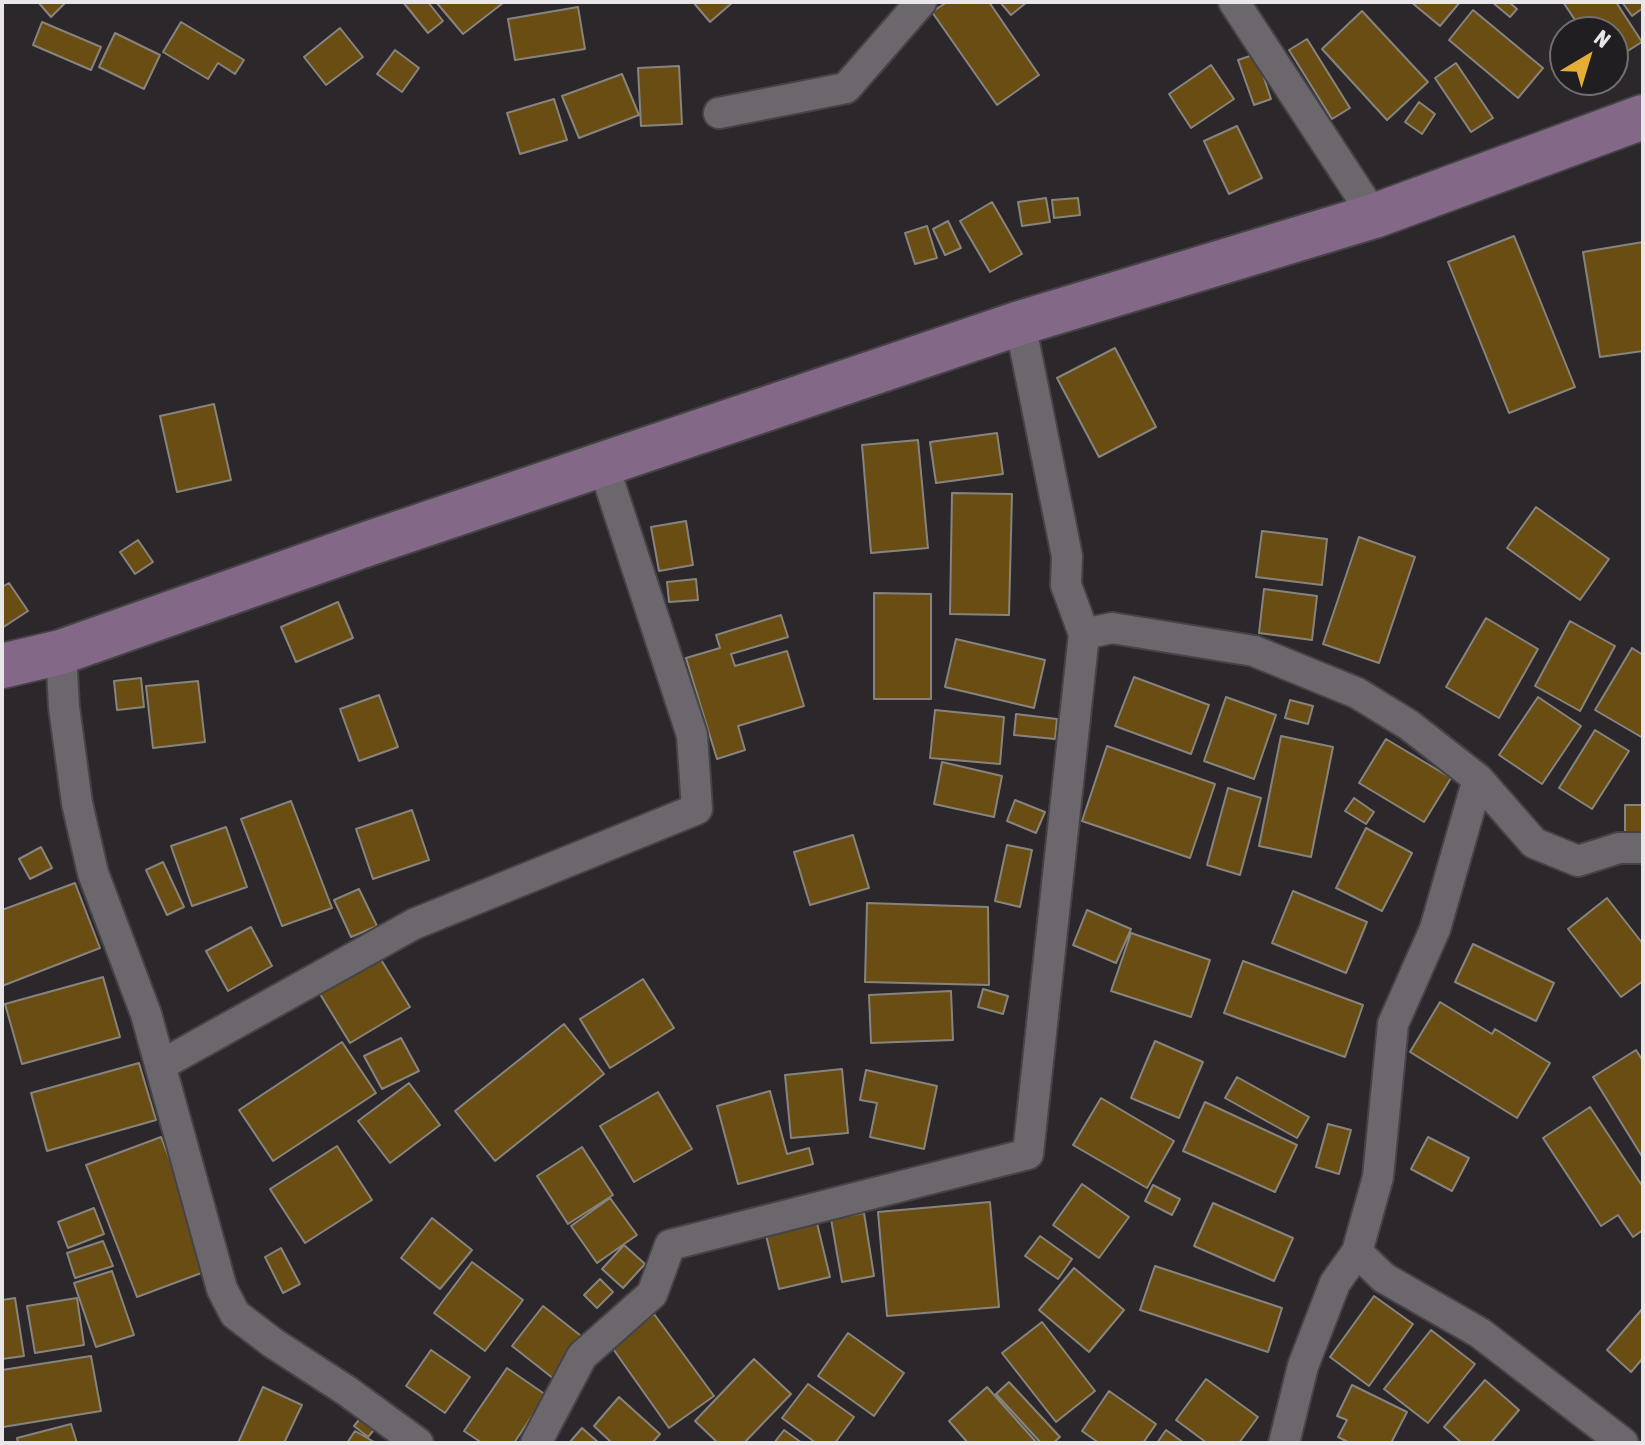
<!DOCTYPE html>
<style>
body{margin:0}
#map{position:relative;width:1645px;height:1445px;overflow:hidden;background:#2b272b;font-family:"Asap Condensed",sans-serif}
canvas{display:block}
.frame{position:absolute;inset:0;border:4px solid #e9e6e9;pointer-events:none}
.north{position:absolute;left:1549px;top:16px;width:80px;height:80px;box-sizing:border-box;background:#211e22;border:2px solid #716e72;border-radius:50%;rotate:38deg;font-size:22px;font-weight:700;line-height:32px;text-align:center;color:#e9e6e9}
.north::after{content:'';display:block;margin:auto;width:28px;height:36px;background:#e5ad36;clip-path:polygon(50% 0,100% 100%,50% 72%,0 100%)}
</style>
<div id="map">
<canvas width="1645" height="1445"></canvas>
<div class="frame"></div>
<div class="north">N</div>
</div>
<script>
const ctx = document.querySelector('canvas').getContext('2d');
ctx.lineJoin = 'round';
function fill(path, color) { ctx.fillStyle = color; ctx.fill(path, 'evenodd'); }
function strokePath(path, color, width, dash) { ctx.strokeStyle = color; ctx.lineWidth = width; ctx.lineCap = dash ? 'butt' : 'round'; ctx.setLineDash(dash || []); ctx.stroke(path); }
const building = new Path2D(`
 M38,2H66L51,17Z
 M403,2H428L443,21L428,33Z
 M436,2H502L503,3L463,34Z
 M693,2H733L710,22Z
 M947,2H989L1039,75L997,105L932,12Z
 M1000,2H1027L1011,15Z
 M1411,2H1460L1440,26Z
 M1492,2H1509L1517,9L1510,17Z
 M1563,2H1616L1642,42L1613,60V32H1583Z
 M1622,2H1643V8L1632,16Z
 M578,7L585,49L515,60L508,19Z
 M1473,10L1543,68L1518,98L1449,40Z
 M1362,11L1428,82L1387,120L1322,49Z
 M42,22L101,47L91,70L33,45Z
 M181,22L244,60L235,74L218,63L208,79L163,52Z
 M340,28L363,57L326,85L304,57Z
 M115,33L160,55L144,89L99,67Z
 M1307,39L1350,108L1332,119L1289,50Z
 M395,50L419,68L402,92L377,74Z
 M1256,54L1271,99L1254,105L1238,60Z
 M1456,63L1493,118L1471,132L1435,78Z
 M1211,65L1234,99L1191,128L1169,94Z
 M679,66L682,124L641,126L638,68Z
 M622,74L639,115L579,138L562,96Z
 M554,99L567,140L520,154L507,113Z
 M1419,102L1435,114L1422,134L1405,122Z
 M1237,126L1262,178L1229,194L1204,141Z
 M1046,198L1050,222L1022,226L1018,202Z
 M1078,198L1080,215L1054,218L1052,200Z
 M992,202L1022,254L990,272L960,221Z
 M948,221L961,248L945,255L933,229Z
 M927,226L937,258L915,264L905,233Z
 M1514,236L1575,387L1509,413L1448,262Z
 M1643,242V351L1600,357L1583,252Z
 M1115,348L1156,427L1099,457L1057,378Z
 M214,404L231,480L177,492L160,416Z
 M997,433L1003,474L936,483L930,442Z
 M918,440L928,548L871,553L862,445Z
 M952,493L1012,494L1009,615L950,614Z
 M1536,507L1609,559L1580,600L1507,548Z
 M686,521L693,565L659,571L651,527Z
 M1262,531L1327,539L1322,585L1256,577Z
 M1359,537L1415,557L1379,663L1323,644Z
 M138,540L153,562L135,574L120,552Z
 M696,579L698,600L669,602L667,582Z
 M9,583L28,611L2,628V587Z
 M1264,589L1317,596L1312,640L1259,633Z
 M874,593L931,594V699H874Z
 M338,602L353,638L296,662L281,627Z
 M781,615L788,637L731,654L735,666L787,651L804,706L738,726L745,750L717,759L686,658L720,648L716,635Z
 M1486,618L1538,649L1499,718L1446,687Z
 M1570,621L1615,646L1580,711L1535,686Z
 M956,639L1045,660L1034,708L945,687Z
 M1632,648L1643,655V738L1595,710Z
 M1134,677L1209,705L1191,754L1115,726Z
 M141,678L144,707L117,710L114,681Z
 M198,681L205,742L153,748L146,686Z
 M379,695L398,747L359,761L340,709Z
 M1226,697L1276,715L1254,779L1204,761Z
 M1538,697L1581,726L1542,784L1499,755Z
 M1290,700L1313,706L1308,724L1285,718Z
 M935,710L1004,717L1000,764L930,758Z
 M1016,714L1057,719L1055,739L1014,735Z
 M1595,730L1629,751L1592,809L1559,788Z
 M1281,736L1333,747L1311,857L1259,846Z
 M1386,739L1451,778L1424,822L1359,783Z
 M1107,746L1215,784L1190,858L1082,821Z
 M942,762L1002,776L994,817L934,804Z
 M1228,788L1261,798L1240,875L1207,865Z
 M1354,798L1374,812L1366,824L1345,811Z
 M1015,800L1045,812L1036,833L1007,821Z
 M291,801L332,908L282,926L241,819Z
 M1625,805H1643V833L1625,834Z
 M412,810L429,860L373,879L356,829Z
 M226,827L247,887L192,906L171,846Z
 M1366,828L1412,853L1382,911L1336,888Z
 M853,835L869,888L810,905L794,852Z
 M1007,845L1032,850L1020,907L995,901Z
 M41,847L52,868L30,879L19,859Z
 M163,862L184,907L167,915L146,870Z
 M75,883L100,948L2,986V910Z
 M359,889L377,926L351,937L334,900Z
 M1293,891L1367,922L1346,973L1272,943Z
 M1607,898L1643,944V981L1621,997L1568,929Z
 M867,903L988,907L989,985L865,982Z
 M1087,910L1131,929L1116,963L1073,945Z
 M251,927L272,966L228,991L206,951Z
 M1131,933L1210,960L1191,1017L1111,991Z
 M1473,944L1554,983L1536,1021L1455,982Z
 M380,958L410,1007L350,1043L320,994Z
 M1243,961L1363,1005L1345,1057L1224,1013Z
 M103,977L120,1037L22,1064L5,1004Z
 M643,979L674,1028L610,1068L580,1019Z
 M983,989L1008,996L1003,1014L978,1007Z
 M951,991L953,1040L871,1043L869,995Z
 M1440,1002L1492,1034L1495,1029L1550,1063L1517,1118L1410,1052Z
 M564,1024L604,1074L495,1161L455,1111Z
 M401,1038L419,1071L382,1089L364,1056Z
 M1155,1041L1203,1062L1179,1118L1131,1098Z
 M342,1042L376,1093L273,1161L239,1110Z
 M1636,1050L1643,1061V1158L1593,1077Z
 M139,1063L156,1120L47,1151L31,1093Z
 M842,1069L848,1133L791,1138L785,1075Z
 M866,1070L937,1086L924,1149L870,1137L877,1103L860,1100Z
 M1237,1077L1309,1117L1297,1138L1225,1098Z
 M409,1083L440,1125L390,1163L358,1121Z
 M770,1091L787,1154L809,1148L813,1164L738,1184L717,1106Z
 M658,1092L692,1149L634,1182L600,1126Z
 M1101,1098L1174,1141L1147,1188L1073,1145Z
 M1205,1102L1297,1145L1275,1192L1183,1151Z
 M1590,1107L1643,1187V1230L1633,1237L1618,1215L1601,1226L1543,1138Z
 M1328,1124L1351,1130L1339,1174L1316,1167Z
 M161,1137L212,1269L137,1297L86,1165Z
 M1428,1137L1469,1158L1452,1191L1411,1169Z
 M337,1146L372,1200L305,1243L270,1189Z
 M582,1147L613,1195L568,1224L537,1176Z
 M1082,1184L1129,1217L1099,1258L1053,1225Z
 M1153,1185L1180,1199L1172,1215L1145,1201Z
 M610,1198L637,1235L597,1263L571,1226Z
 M990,1202L999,1307L887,1316L878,1212Z
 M1213,1203L1293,1238L1274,1281L1194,1246Z
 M94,1208L104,1234L68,1248L58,1222Z
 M864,1213L874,1276L842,1282L831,1219Z
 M432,1218L472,1250L440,1289L401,1258Z
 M816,1219L830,1277L779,1289L765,1231Z
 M1040,1236L1072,1259L1058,1279L1025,1256Z
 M103,1241L113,1266L75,1278L67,1253Z
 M624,1245L645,1264L623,1288L602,1269Z
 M281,1248L300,1284L283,1293L265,1257Z
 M472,1262L523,1300L485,1351L434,1313Z
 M1155,1266L1282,1308L1268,1352L1140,1310Z
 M1074,1268L1124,1310L1089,1352L1039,1310Z
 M112,1271L134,1335L96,1347L74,1283Z
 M600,1279L613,1292L597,1308L584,1295Z
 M1374,1296L1413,1324L1369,1386L1330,1357Z
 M15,1298L24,1356L2,1359V1300Z
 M77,1298L84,1345L35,1353L27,1306Z
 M543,1306L585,1339L554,1379L512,1346Z
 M1643,1308V1358L1631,1372L1607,1350Z
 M654,1314L714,1396L669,1428L611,1346Z
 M1042,1322L1095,1391L1056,1422L1002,1353Z
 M1431,1330L1475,1364L1428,1423L1384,1389Z
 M848,1333L904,1373L874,1416L818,1376Z
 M431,1350L470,1377L445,1413L406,1386Z
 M91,1356L101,1411L3,1427L2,1370Z
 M754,1359L791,1394L744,1443H718L695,1421Z
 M507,1368L546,1395L514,1443H482L464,1431Z
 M1206,1379L1258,1417L1239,1443H1207L1176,1420Z
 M1485,1380L1519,1410L1491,1443H1462L1444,1427Z
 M1009,1382L1060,1437L1053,1443H1041L996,1394Z
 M808,1384L854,1417L835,1443H816L782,1418Z
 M1352,1385L1407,1412L1391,1443H1350L1338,1437L1347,1420L1337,1416Z
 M263,1387L302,1405L284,1443H238Z
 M987,1387L1037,1443H968L949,1421Z
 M1109,1391L1156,1424L1143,1443H1099L1082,1431Z
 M619,1397L660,1434L652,1443H612L594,1426Z
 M363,1415L377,1426L368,1437L354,1426Z
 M71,1424L77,1443H18L17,1438Z
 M582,1428L599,1443H569Z
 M784,1430L802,1443H774Z
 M1166,1430L1184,1443H1157Z
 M355,1431L376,1443H347Z`);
const minor = new Path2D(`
 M1234,2L1374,216
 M719,113L846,88L921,2
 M1020,323L1067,556L1066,585L1084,634L1112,628L1254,651L1357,693L1409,725L1478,779L1534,843L1578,861L1619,848H1643
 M61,652L64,707L77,803L93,873L146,1014L222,1289L235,1314L273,1343L347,1391L418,1443
 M161,1065L414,924L697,809L692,735L603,464
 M1357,1252L1384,1278L1480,1333L1623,1443
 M536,1443L582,1356L652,1294L670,1245L1028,1154L1084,634
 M1284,1443L1303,1366L1335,1283L1357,1252L1378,1177L1393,1024L1435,929L1478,779`);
const secondary = new Path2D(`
 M2,666L61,652L367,544L1020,323L1374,216L1643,117`);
fill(building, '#694d13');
strokePath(building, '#87847f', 2);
strokePath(minor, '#464347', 34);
strokePath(secondary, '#464347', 48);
strokePath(minor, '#6b676c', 30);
strokePath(secondary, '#836888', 44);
</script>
